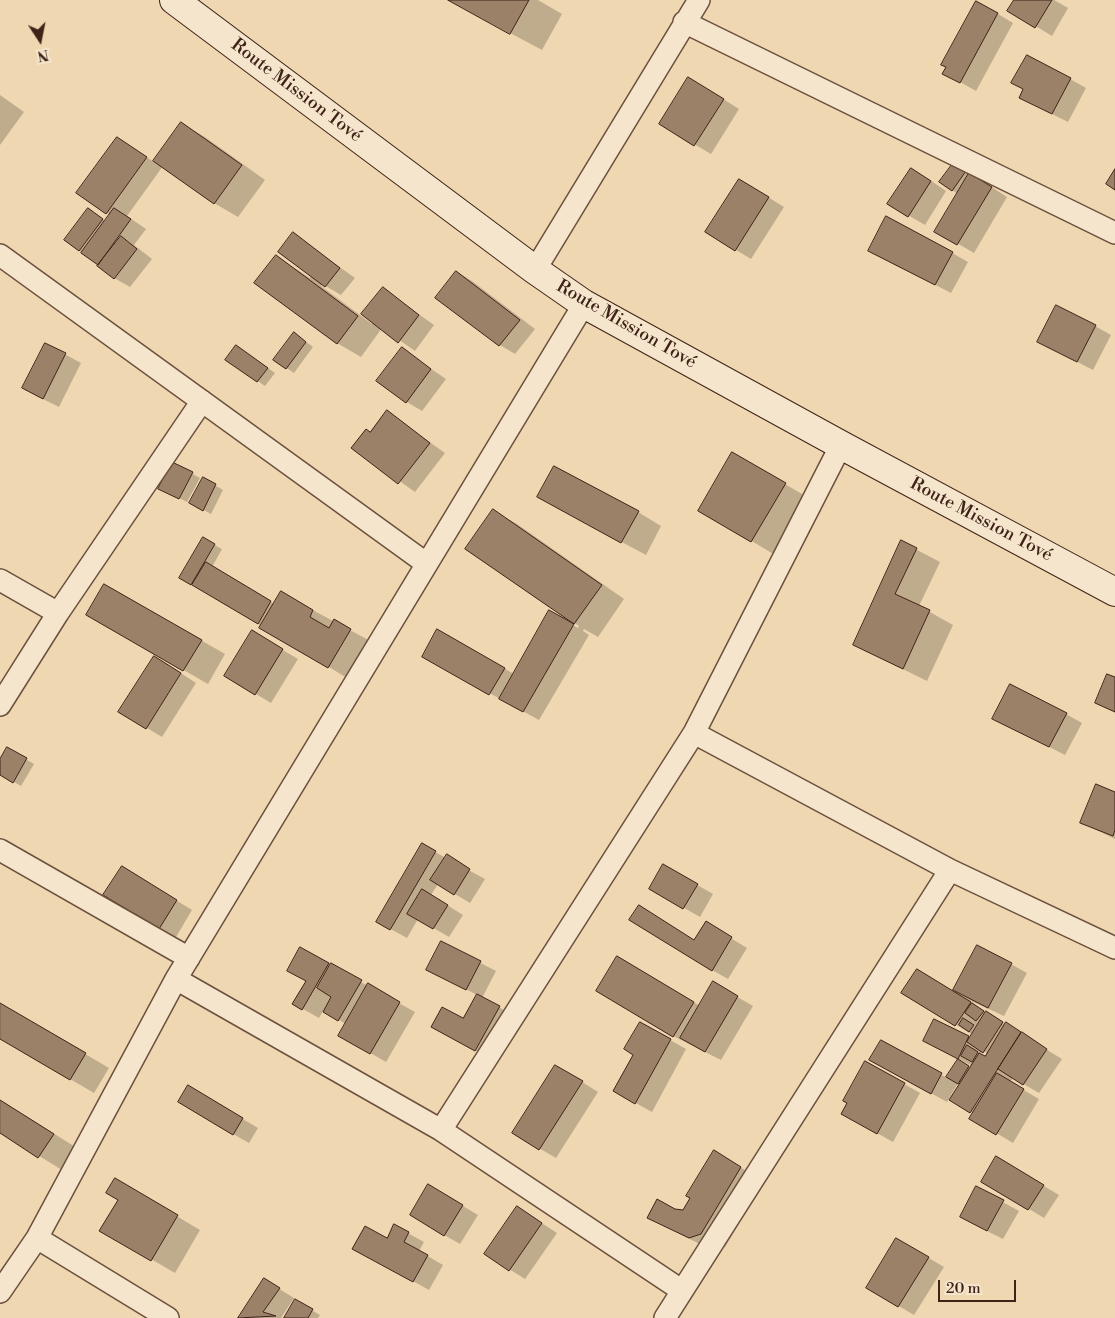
<!DOCTYPE html>
<meta charset="utf-8">
<style>
body{margin:0}
#map{position:relative;width:1115px;height:1318px;overflow:hidden;background:#efd7b1;font-family:"Libre Bodoni",serif}
canvas{display:block}
.north{position:absolute;left:15px;top:15px;width:50px;height:50px;-webkit-text-stroke:4px #f5e5cc;paint-order:stroke;rotate:169deg;font-size:14px;font-weight:700;line-height:20px;text-align:center;color:#3f2318}
.north::after{content:'';display:block;margin:auto;width:18px;height:22px;background:#3f2318;clip-path:polygon(50% 0,100% 100%,50% 72%,0 100%)}
.scale{position:absolute;left:938px;top:1280px;width:78px;height:22px;box-sizing:border-box;border:2px solid #3f2318;border-top:0;padding-left:6px;font-size:15px;line-height:18px;white-space:nowrap;color:#3f2318;-webkit-text-stroke:4px #f5e5cc;paint-order:stroke}
</style>
<div id="map">
<canvas width="1115" height="1318"></canvas>
<div class="north">N</div>
<div class="scale">20 m</div>
</div>
<script>
const ctx = document.querySelector('canvas').getContext('2d');
ctx.lineJoin = 'round';
function fill(path, color) { ctx.fillStyle = color; ctx.fill(path, 'evenodd'); }
function strokePath(path, color, width, dash) { ctx.strokeStyle = color; ctx.lineWidth = width; ctx.lineCap = dash ? 'butt' : 'round'; ctx.setLineDash(dash || []); ctx.stroke(path); }
function write(font, color, halo, rows, align = 'center') {
  ctx.font = font + ' "Libre Bodoni",serif'; ctx.lineWidth = 4.5; ctx.setLineDash([]); ctx.textBaseline = 'middle'; ctx.strokeStyle = halo; ctx.fillStyle = color; for (const [text, x, y, turn = 0] of rows) {
    ctx.save(); ctx.translate(x, y); ctx.rotate((+turn || 0) * Math.PI / 180); ctx.textAlign = isNaN(turn) ? turn : align; if (halo) ctx.strokeText(text, 0, 0); ctx.fillText(text, 0, 0); ctx.restore();
  }
}
const shadow = new Path2D(`
 M448,0H538L562,14L542,50Z
 M1015,0H1054L1068,8L1052,36L1009,10Z
 M998,14L1013,23L976,91L944,73Z
 M1070,79L1086,88L1068,122L1036,106Z
 M704,87L739,109L711,154L660,124Z
 M0,95L24,112L0,145Z
 M182,124L205,137L265,180L238,217L214,203L163,166L127,216L146,229L134,245L152,259L130,287L114,278L66,240L96,214L106,222L110,215L78,193L118,139L154,162Z
 M962,168L1007,197L974,253L936,231L958,194L952,190Z
 M927,178L946,191L925,225L889,204Z
 M755,189L784,207L751,259L706,232Z
 M293,234L355,278L341,295L322,284L321,286L372,324L383,289L434,325L415,351L382,328L361,357L337,343L276,256L310,278L311,276Z
 M952,253L968,262L951,293L885,259Z
 M457,272L472,281L535,329L515,354L500,345L437,298Z
 M1095,326L1111,335L1093,370L1054,350Z
 M301,338L313,347L294,373L275,360Z
 M46,344L81,363L59,407L39,397Z
 M402,349L446,379L422,411L407,402Z
 M244,351L275,373L265,386L227,360Z
 M387,412L445,453L415,492L353,448L370,433Z
 M733,454L809,498L775,555L700,510Z
 M173,463L200,478L187,502L167,492Z
 M204,479L223,490L211,514L191,503Z
 M562,510L638,512L661,526L646,555Z
 M494,511L517,524L624,599L598,637L584,629L583,631L589,635L539,720L423,657L438,631L514,674L550,612L578,628L579,626L467,549Z
 M203,539L222,549L212,567L274,604L281,593L374,643L352,681L181,577Z
 M902,542L940,562L919,606L953,625L927,681L854,645Z
 M105,585L225,654L208,684L88,615Z
 M252,632L298,659L271,703L226,676Z
 M170,666L196,683L162,737L147,728Z
 M1066,714L1082,723L1065,755L1009,727Z
 M8,749L34,764L21,786L0,774V762Z
 M1115,793V839L1082,823Z
 M422,845L485,879L470,903L438,884L431,895L463,915L449,937L418,919L407,938L378,922Z
 M664,866L713,894L700,917L651,889Z
 M138,877L192,910L176,937L105,895Z
 M706,923L747,948L728,979L712,970L695,941Z
 M442,943L496,971L482,998L515,1016L491,1059L433,1027L463,1020L477,995L444,978Z
 M978,946L1027,973L1004,1016L969,1000L985,1012L1062,1059L1039,1093L1013,1078L1010,1082L1039,1099L1013,1143L971,1118L974,1114L951,1099L960,1085L958,1083L947,1102L871,1060L882,1041L947,1078L959,1059L940,1050L935,1020L971,1038L973,1035L903,993L954,992ZM982,1050L988,1054L986,1057L980,1054ZM961,1060L972,1066L971,1068L960,1062Z
 M301,949L415,1012L386,1062L339,1035L346,1024L323,1011L319,1018L294,1004L307,981Z
 M641,971L700,1006L713,983L753,1006L721,1060L673,1036Z
 M0,1004L109,1068L94,1093L0,1038Z
 M640,1023L686,1049L652,1112L614,1091L635,1054Z
 M571,1075L598,1092L556,1158L513,1133Z
 M904,1084L920,1093L893,1142L843,1114L848,1103Z
 M204,1096L258,1128L249,1143L233,1134Z
 M0,1100L77,1148L62,1170L0,1132Z
 M714,1152L764,1181L725,1247L713,1251L649,1218L674,1210L683,1212Z
 M997,1158L1059,1195L1044,1218L983,1181Z
 M116,1180L200,1230L175,1273L101,1230L119,1200Z
 M429,1186L478,1215L460,1244L444,1235Z
 M977,1188L1019,1211L1003,1239L977,1226Z
 M517,1207L557,1233L525,1279L485,1254Z
 M395,1226L424,1242L419,1251L443,1265L429,1290L370,1257L387,1239Z
 M897,1239L944,1267L914,1315L868,1288Z
 M265,1280L294,1298L281,1318H240Z
 M296,1301L320,1315L318,1318H286Z`);
const building = new Path2D(`
 M448,0H529L510,34Z
 M1014,0H1052L1035,28L1007,11Z
 M976,1L998,13L960,83L942,74L946,67L941,65Z
 M1027,55L1071,78L1052,114L1019,98L1023,89L1011,83Z
 M688,77L724,99L694,146L659,124Z
 M181,122L242,165L214,204L153,161Z
 M117,137L147,157L106,214L76,193Z
 M954,162L966,171L952,191L939,182Z
 M911,168L931,181L908,217L887,204Z
 M1115,169V190L1106,184Z
 M969,173L992,187L957,245L934,232Z
 M739,179L769,197L735,251L705,232Z
 M88,208L103,219L79,251L64,240Z
 M114,208L131,219L98,265L81,253Z
 M886,216L953,252L935,285L868,251Z
 M293,232L340,268L325,287L278,252Z
 M121,236L137,249L114,279L97,266Z
 M276,255L358,316L337,344L254,283Z
 M456,271L520,320L499,346L435,298Z
 M383,287L419,315L398,343L361,314Z
 M1056,305L1096,325L1077,362L1037,342Z
 M294,332L306,342L286,369L273,360Z
 M45,343L66,353L43,399L22,388Z
 M236,345L268,368L257,382L225,360Z
 M402,347L431,369L406,403L376,381Z
 M387,410L430,443L398,484L351,448L366,429L370,432Z
 M732,452L786,483L751,542L698,511Z
 M172,462L193,472L179,499L158,489Z
 M554,466L639,511L621,543L537,497Z
 M203,477L216,484L203,511L189,503Z
 M493,509L602,585L574,624L465,549Z
 M203,537L215,544L191,585L179,578Z
 M901,540L917,548L895,594L930,610L903,669L853,645Z
 M206,562L271,601L258,624L192,585Z
 M104,584L202,640L183,671L86,615Z
 M281,591L313,610L310,617L329,628L334,619L351,629L328,668L259,628Z
 M549,610L574,624L523,712L499,699Z
 M437,629L505,668L489,695L422,657Z
 M252,630L283,649L255,695L224,676Z
 M154,656L181,673L146,729L118,712Z
 M1107,674L1115,677V712L1095,703Z
 M1010,684L1067,713L1049,747L992,719Z
 M7,747L27,758L13,783L0,775V759Z
 M1096,784L1115,792V830L1113,836L1080,823Z
 M422,843L436,851L390,930L376,922Z
 M447,854L470,869L454,895L430,880Z
 M663,864L698,884L683,909L649,889Z
 M122,866L177,900L159,929L103,895Z
 M422,889L448,905L433,929L407,914Z
 M639,905L694,940L706,921L732,937L712,971L629,920Z
 M441,941L481,961L466,990L426,970Z
 M977,945L1012,963L988,1008L953,990Z
 M300,947L329,963L302,1010L292,1004L306,981L287,971Z
 M617,956L694,1002L673,1037L596,991Z
 M331,963L362,980L338,1021L323,1012L331,997L317,988Z
 M917,969L971,1002L955,1026L901,993Z
 M713,981L738,996L705,1052L680,1038Z
 M368,983L400,1002L370,1054L338,1036Z
 M477,994L500,1006L475,1051L431,1027L442,1007L463,1018Z
 M0,1003L86,1053L70,1080L0,1039Z
 M972,1003L984,1011L976,1021L965,1013Z
 M986,1011L1003,1022L983,1053L967,1042Z
 M963,1018L974,1025L969,1032L959,1025Z
 M934,1019L969,1036L958,1059L923,1041Z
 M640,1022L671,1039L635,1104L613,1091L633,1055L624,1049Z
 M1006,1022L1021,1032L970,1113L949,1100L979,1053L985,1056Z
 M1022,1032L1047,1049L1023,1085L998,1069Z
 M881,1040L942,1073L931,1094L869,1060Z
 M967,1045L978,1052L972,1062L961,1056Z
 M958,1059L969,1066L958,1084L946,1077Z
 M865,1061L905,1083L877,1134L841,1114L847,1103L843,1101Z
 M555,1065L583,1081L539,1150L512,1133Z
 M997,1073L1024,1089L996,1135L969,1119Z
 M188,1085L243,1118L233,1135L178,1102Z
 M0,1100L54,1134L38,1158L0,1133Z
 M714,1150L741,1167L701,1234L689,1238L647,1218L657,1199L675,1209L683,1210L690,1198L686,1196Z
 M996,1156L1044,1185L1028,1210L981,1182Z
 M115,1178L178,1215L151,1261L99,1231L118,1200L106,1193Z
 M428,1184L463,1205L444,1236L410,1215Z
 M976,1186L1004,1200L987,1231L960,1217Z
 M517,1206L542,1223L509,1271L484,1254Z
 M394,1224L409,1232L404,1242L428,1255L413,1282L352,1249L365,1226L387,1238Z
 M896,1238L929,1257L898,1307L866,1288Z
 M264,1278L280,1288L263,1312L276,1316L238,1318Z
 M295,1299L313,1309L308,1318H284Z`);
const street = new Path2D(`
 M684,22L1115,233
 M0,255L427,564
 M535,270L699,0
 M0,580L58,613
 M0,705L58,613L202,401
 M694,733L950,870L1115,948
 M0,850L189,958
 M176,979L441,1130L681,1290
 M441,1130L694,733L841,445
 M37,1238L168,1318
 M0,1292L37,1238L176,979L584,304
 M665,1318L950,870`);
const secondary = new Path2D(`
 M174,0L535,270L584,304L841,445L1115,592`);
const streetNames = [
 ["Route Mission Tové",296,91,37],
 ["Route Mission Tové",626,325,30],
 ["Route Mission Tové",981,520,28]
];
fill(shadow, '#0003');
fill(building, '#9b8168');
strokePath(building, '#3f2318', 1);
strokePath(street, '#6b503e', 24);
strokePath(secondary, '#3f2318', 30);
strokePath(street, '#f5e5cc', 21);
strokePath(secondary, '#f5e5cc', 28);
write('18px', '#3f2318', '#f5e5cc', streetNames);
</script>
